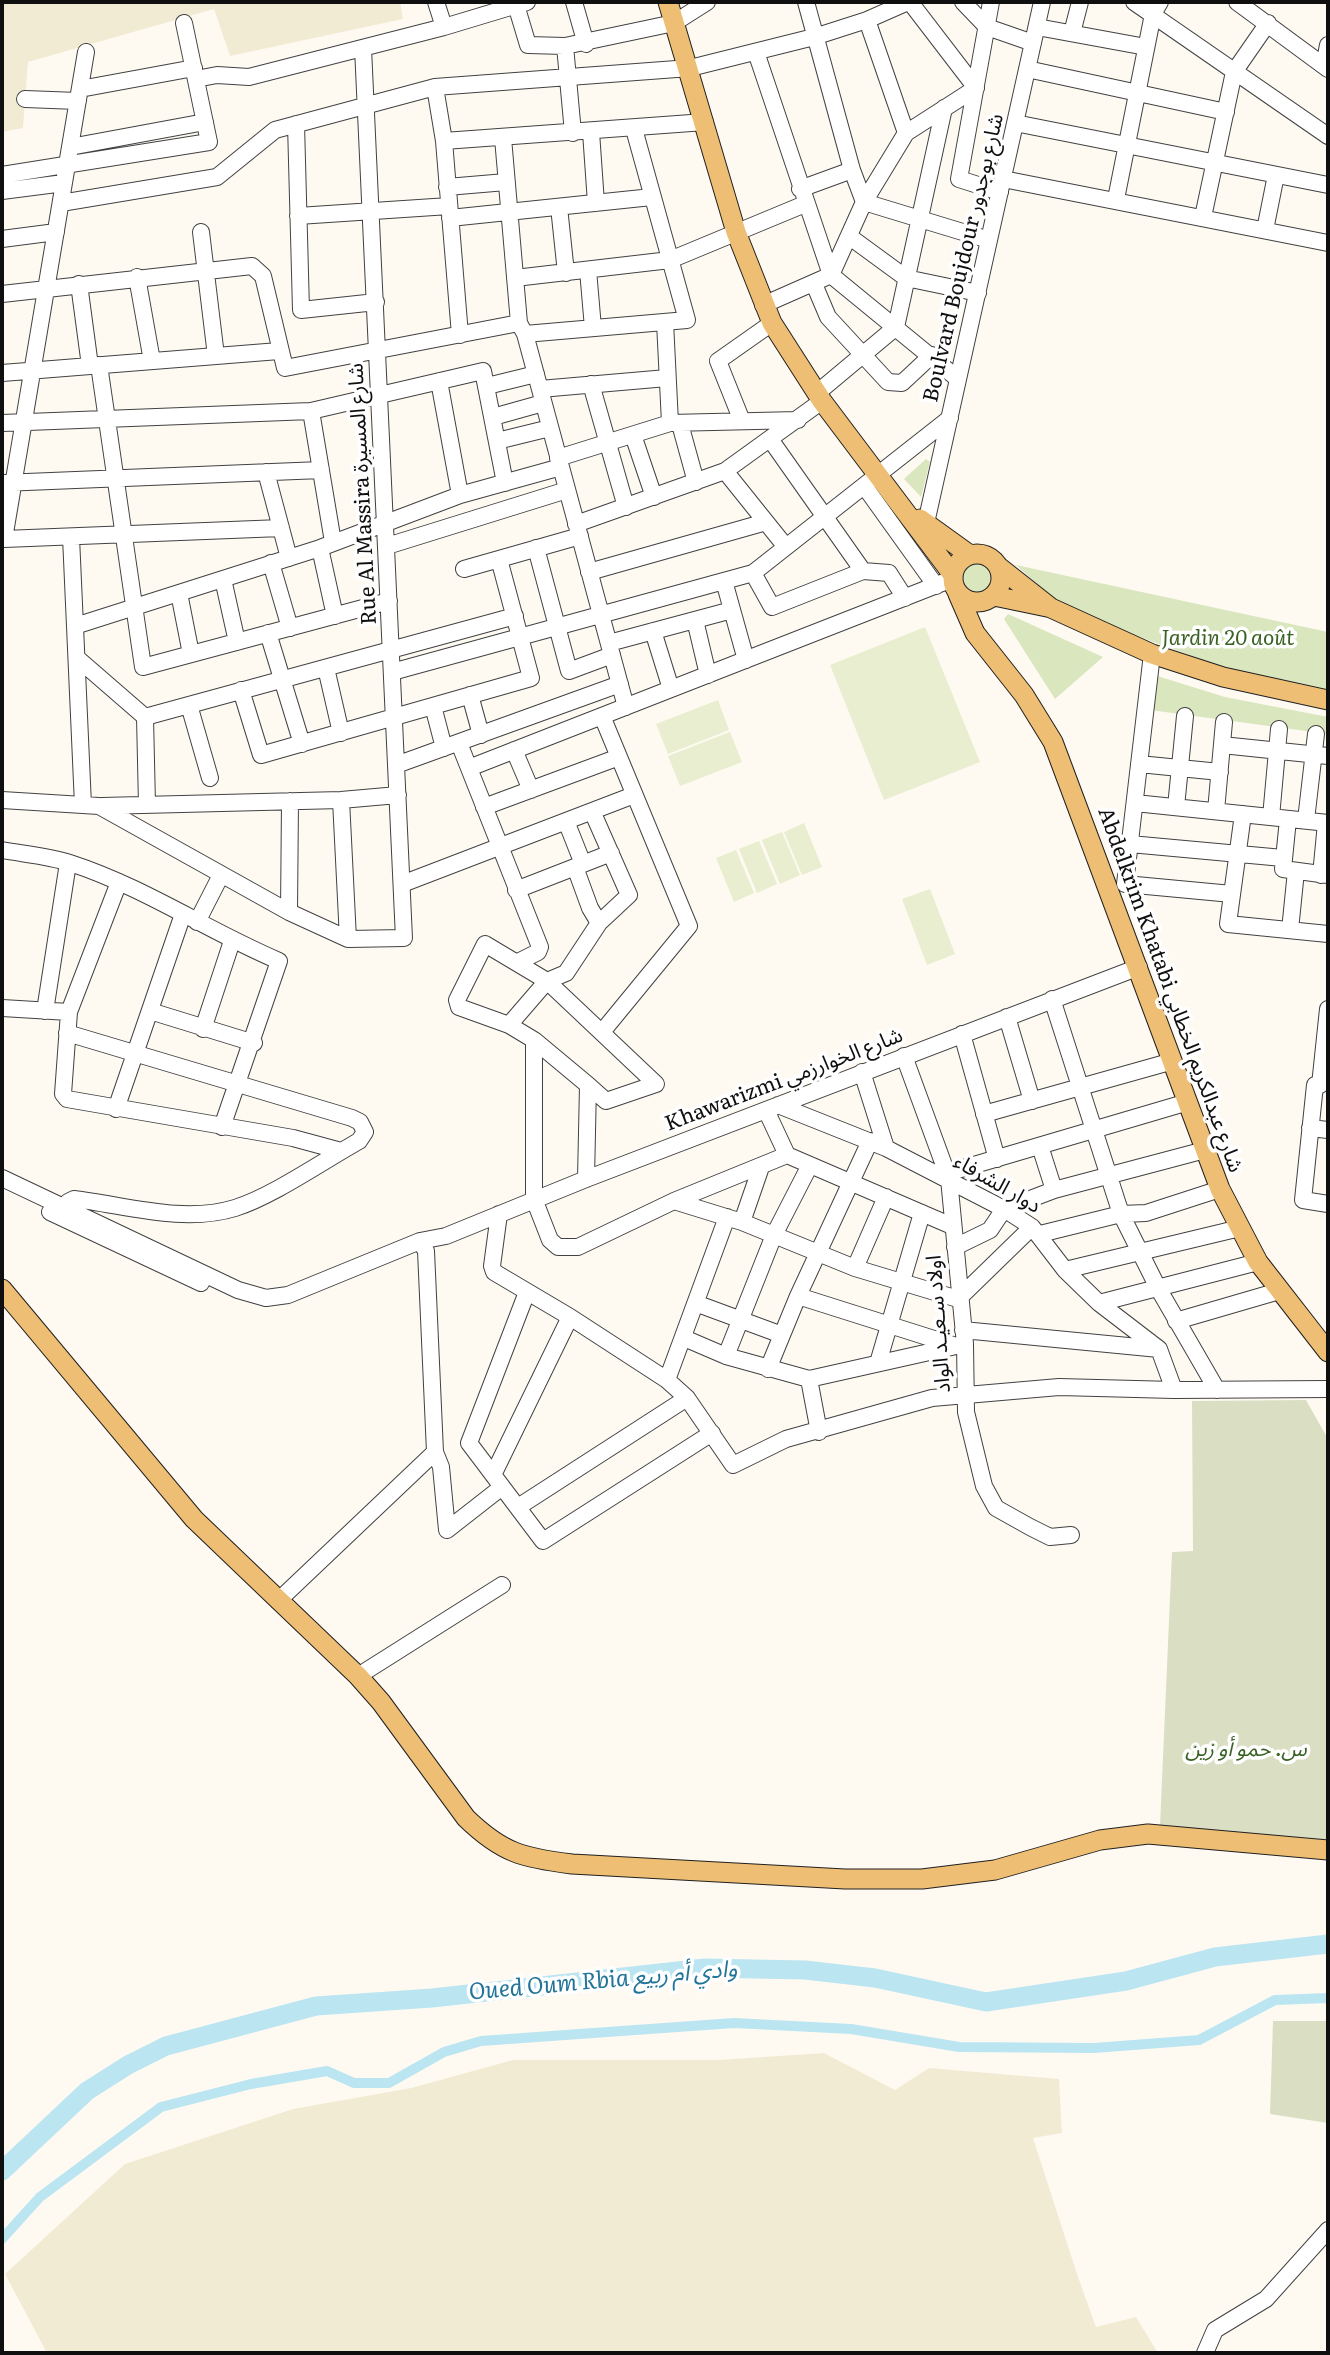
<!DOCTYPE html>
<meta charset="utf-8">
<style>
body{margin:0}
#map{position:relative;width:1330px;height:2355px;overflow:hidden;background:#fefaf2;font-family:Literata,serif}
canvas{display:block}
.frame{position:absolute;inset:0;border:4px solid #0f0f0f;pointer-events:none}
</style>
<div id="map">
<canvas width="1330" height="2355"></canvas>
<div class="frame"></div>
</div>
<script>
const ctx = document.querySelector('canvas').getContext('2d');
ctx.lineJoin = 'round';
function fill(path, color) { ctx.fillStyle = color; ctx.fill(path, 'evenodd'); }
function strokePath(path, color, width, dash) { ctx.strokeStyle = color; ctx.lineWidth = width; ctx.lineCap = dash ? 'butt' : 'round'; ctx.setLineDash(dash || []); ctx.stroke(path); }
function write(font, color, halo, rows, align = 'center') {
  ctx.font = font + ' Literata,"Noto Sans Arabic",serif'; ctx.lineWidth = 7; ctx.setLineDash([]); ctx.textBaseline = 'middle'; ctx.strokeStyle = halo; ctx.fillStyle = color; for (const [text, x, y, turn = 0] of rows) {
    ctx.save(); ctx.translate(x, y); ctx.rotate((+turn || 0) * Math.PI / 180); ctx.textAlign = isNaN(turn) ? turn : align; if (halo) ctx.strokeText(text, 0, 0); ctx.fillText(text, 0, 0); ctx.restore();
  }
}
const farmland = new Path2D(`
 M2,2H400L403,19L230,56L214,9L28,62L23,128L2,132Z
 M824,2053L895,2090L929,2068L1059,2079L1062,2133L1033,2138L1078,2277L1096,2327L1136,2317L1158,2353H47L5,2274L125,2164L293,2109L411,2088L513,2060H718Z`);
const green = new Path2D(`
 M926,459L930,462L921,497L904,479Z
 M960 578a18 18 0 1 1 36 0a18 18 0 1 1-36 0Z
 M1016,565L1328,632V690L1222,667L1107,625L1057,602Z
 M1008,614L1103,657L1055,699L1004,619Z
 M1154,675L1225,697L1328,717V734L1150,710Z`);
const cemetery = new Path2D(`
 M1306,1400L1328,1439V1841L1160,1826L1172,1552L1193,1551L1192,1401Z
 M1273,2021H1328V2123L1270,2114Z`);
const pitch = new Path2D(`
 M925,627L980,762L884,800L830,665Z
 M718,700L729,730L668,754L656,724Z
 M730,732L742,762L680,786L668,756Z
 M804,823L822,867L802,875L784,832Z
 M782,832L800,875L780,884L762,840Z
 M759,841L777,884L757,893L739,849Z
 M736,850L754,893L734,902L716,858Z
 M930,889L955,954L927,965L902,899Z`);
const canal = new Path2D(`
 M2,2239L40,2197L161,2107L251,2084L327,2071L354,2083H389L444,2052L481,2041L734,2023L851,2029L959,2047L1094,2048L1199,2040L1275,2000L1328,1998`);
const river = new Path2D(`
 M2,2171L87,2091L128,2065L166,2046L316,2006L432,1998L705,1968L805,1970L875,1978L986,2002L1126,1981L1215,1957L1328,1944`);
const minor = new Path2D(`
 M436,2L444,27
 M574,2L586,44
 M806,2L852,170L864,202L989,240
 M963,2L987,27L1033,43
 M991,2L959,179L1000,192
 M1134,2L1328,136
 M1237,2L1328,69
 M516,5L528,45L565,46L573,133
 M867,20L906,133
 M1037,27L1146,47
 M1072,33L1080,2
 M565,46L674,23L707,2
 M86,52L4,539L281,528
 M756,52L831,275L958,379
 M1324,66L1328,45
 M1027,69L1226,112
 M196,79L217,75L249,77L444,27L527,2
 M435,87L444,141L460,335
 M80,89L194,68
 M25,99L78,101
 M1015,123L1328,185
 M296,124L301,310L376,302
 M591,132L596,203
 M503,138L519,323L525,334L626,707
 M444,141L705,122
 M70,147L205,122
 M2,175L209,142L184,23
 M1003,179L1328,243
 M447,187L506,182
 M800,189L852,170
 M2,191L64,183
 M1116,199L1153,14L1160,2
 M61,203L217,177L275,130L435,87L690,68L814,37L867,20L908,2
 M559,207L566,273
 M298,216L449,206
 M1203,217L1234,72L1268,23
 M450,218L652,197
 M1265,230L1276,175
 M201,232L216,356
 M850,237L906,278L978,293
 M2,239L56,232
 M588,270L593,328
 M137,277L152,361
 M515,278L670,260L805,204
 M79,284L90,366
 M814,284L828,317L888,382L902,383L932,355
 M2,294L252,266L263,276L285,368L519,323
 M763,305L831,275L864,202L906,133L976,88L910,2
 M665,322L670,423
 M525,334L687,320L634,129
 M99,365L143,667L389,601
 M2,373L279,351
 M439,381L460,495
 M591,384L626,507
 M487,386L536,374
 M540,389L667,378
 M817,393L896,327L944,108
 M311,411L333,542
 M493,417L543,403
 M742,421L718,361L772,323
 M2,423L311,411L483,371L505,483
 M680,424L696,482
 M633,435L654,497
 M770,439L863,571L889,573L905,598
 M497,441L550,428
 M558,458L670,423L798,420
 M725,471L786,547
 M266,472L289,558
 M2,483L321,470
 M865,487L936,586
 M926,523L1042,2
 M576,524L725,471L822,401
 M71,537L83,805
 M387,546L567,490
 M320,548L335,616
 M536,548L569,671L612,655
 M271,563L290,628
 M464,569L580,536
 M589,572L766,522
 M753,573L772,607L863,571
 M223,579L237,642
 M724,581L746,660
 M179,593L191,654
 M695,620L708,675
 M75,626L320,548L460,495L561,467
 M653,631L671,689
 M268,633L302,744
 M609,643L732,610
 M1152,654L1125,884L1232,894
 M77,658L145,717L147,805
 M326,668L341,733
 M392,672L753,573L950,418
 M241,690L261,755L531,678L499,559
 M470,695L481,735
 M189,705L210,778
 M433,706L444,748
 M145,717L515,616
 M459,743L540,947L538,952L518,962
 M1222,745L1328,756
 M514,750L531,790
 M1139,764L1220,772
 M396,765L620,684
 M469,768L952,579
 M2,800L99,806L289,912L348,939L404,938L363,48
 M341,800L348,939
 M1135,803L1328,823
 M102,806L341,800L398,795
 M484,807L619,757
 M1176,807L1185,716
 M592,811L629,895L599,923
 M1216,811L1224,722
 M1243,814L1228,924L1328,934
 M1271,817L1279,729
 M1288,819L1283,869L1328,875
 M1306,820L1316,734
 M566,821L583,864
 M1130,844L1283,858
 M2,850C24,854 49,856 70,863C144,887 208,931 279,961L222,1127
 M1321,875L1326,823
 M402,884L634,795
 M516,890L611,853
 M289,912L290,801
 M197,922L221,875
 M1290,930L1296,871
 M1052,999L1121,1214L1158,1288L1217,1390
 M2,1008L69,1012L119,882
 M1328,1009L1320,1085H1315L1303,1200L1328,1204
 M45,1011L68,863
 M150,1011L254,1043
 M69,1012L63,1094L67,1099L293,1138L341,1151
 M1007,1017L1032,1101
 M509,1025L459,1007L457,1000L485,944L547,981L566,973L599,923L590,908L575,867
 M203,1029L232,941
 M602,1032L689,926L602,716
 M962,1034L997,1159
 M534,1040L509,1025L547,981L656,1084L606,1101L588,1085
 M904,1056L949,1179L965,1344L966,1412L984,1486L996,1508L1030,1527L1050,1537L1071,1535
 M862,1072L886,1148
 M778,1105L886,1148L1004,1209L1032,1227L1065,1270L1099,1303L1159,1349L1174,1390
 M116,1109L183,914
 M766,1110L787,1155L952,1226
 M984,1114L1173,1061
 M1310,1128L1328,1130
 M1040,1146L1054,1190
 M947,1173L1188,1102
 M2,1178L238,1290L266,1298L288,1295L420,1241L446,1236L586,1179L1139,967
 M586,1179L588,1085L534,1040V1199L550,1240L558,1247H578L674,1201L787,1155
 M674,1201L742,1222L855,1268L958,1299L1032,1227
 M50,1212L201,1283
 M61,1214L68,1202L74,1199C125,1205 183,1224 235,1208C273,1196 323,1161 359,1141L365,1132L360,1122L352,1118L67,1033
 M499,1214L492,1266L494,1272L570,1317L667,1380L687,1398L733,1465L786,1439L932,1398L1059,1387L1174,1390L1328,1389
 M742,1222L761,1167
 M1040,1234L1121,1214L1146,1213L1220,1189
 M420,1241L426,1251L435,1452L441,1467L447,1530L502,1487
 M955,1247L990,1230L1004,1209L1054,1190L1205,1150
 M855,1268L886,1197
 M1065,1270L1240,1228
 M527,1292L469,1443L543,1541L712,1433
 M798,1296L956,1346
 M1099,1303L1258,1262
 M698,1304L782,1335
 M1176,1321L1279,1291
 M963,1330L1159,1349
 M684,1338L726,1356L809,1379L965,1344
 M726,1356L774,1235L810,1165
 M878,1363L922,1213
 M768,1369L798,1296L870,1141
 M809,1379L819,1432
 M667,1380L727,1217
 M493,1475L570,1317
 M518,1507L687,1398
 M278,1601L435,1452
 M358,1676L502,1585
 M1205,2353L1215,2330L1266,2299L1328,2230`);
const major = new Path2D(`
 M668,2L736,232L772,323L822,401L953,575
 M920,519L970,555
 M953 578a24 24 0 1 1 48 0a24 24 0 1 1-48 0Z
 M999,567L1051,608L1152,654L1223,677L1328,700
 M958,594L975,633L1024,695L1053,742L1220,1189L1258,1262L1328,1352
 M994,596L1047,607
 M2,1289L194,1519L358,1676L381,1702L466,1818C502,1853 523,1858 572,1864L845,1879H922L995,1870L1100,1840L1148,1834L1328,1850`);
const streetNames = [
 ["Boulvard Boujdour شارع بوجدور",964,258,-77],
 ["Rue Al Massira شارع المسيرة",363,494,-93],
 ["Abdelkrim Khatabi شارع عبدالكريم الخطابي",1170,990,70],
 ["Khawarizmi شارع الخوارزمي",784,1080,-21],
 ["دوار الشرفاء",997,1184,30],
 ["اولاد سـعيـد الواد",939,1324,-94]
];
const parkNames = [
 ["Jardin 20 août",1228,639],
 ["س. حمو أو زين",1246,1750]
];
const waterNames = [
 ["Oued Oum Rbia وادي أم ربيع",603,1981,-5]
];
fill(farmland, '#f2ebd4');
fill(green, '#d9e6be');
fill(cemetery, '#dadfc4');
fill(pitch, '#e8eecf');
strokePath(canal, '#bbe5f1', 10);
strokePath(river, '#bbe5f1', 19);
strokePath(minor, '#424242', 18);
strokePath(major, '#202020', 21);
strokePath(minor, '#fff', 16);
strokePath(major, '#edbe73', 19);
write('21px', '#0f0f0f', '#fff', streetNames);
write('italic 21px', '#3a6224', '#fff', parkNames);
write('italic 23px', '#227598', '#fff', waterNames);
</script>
